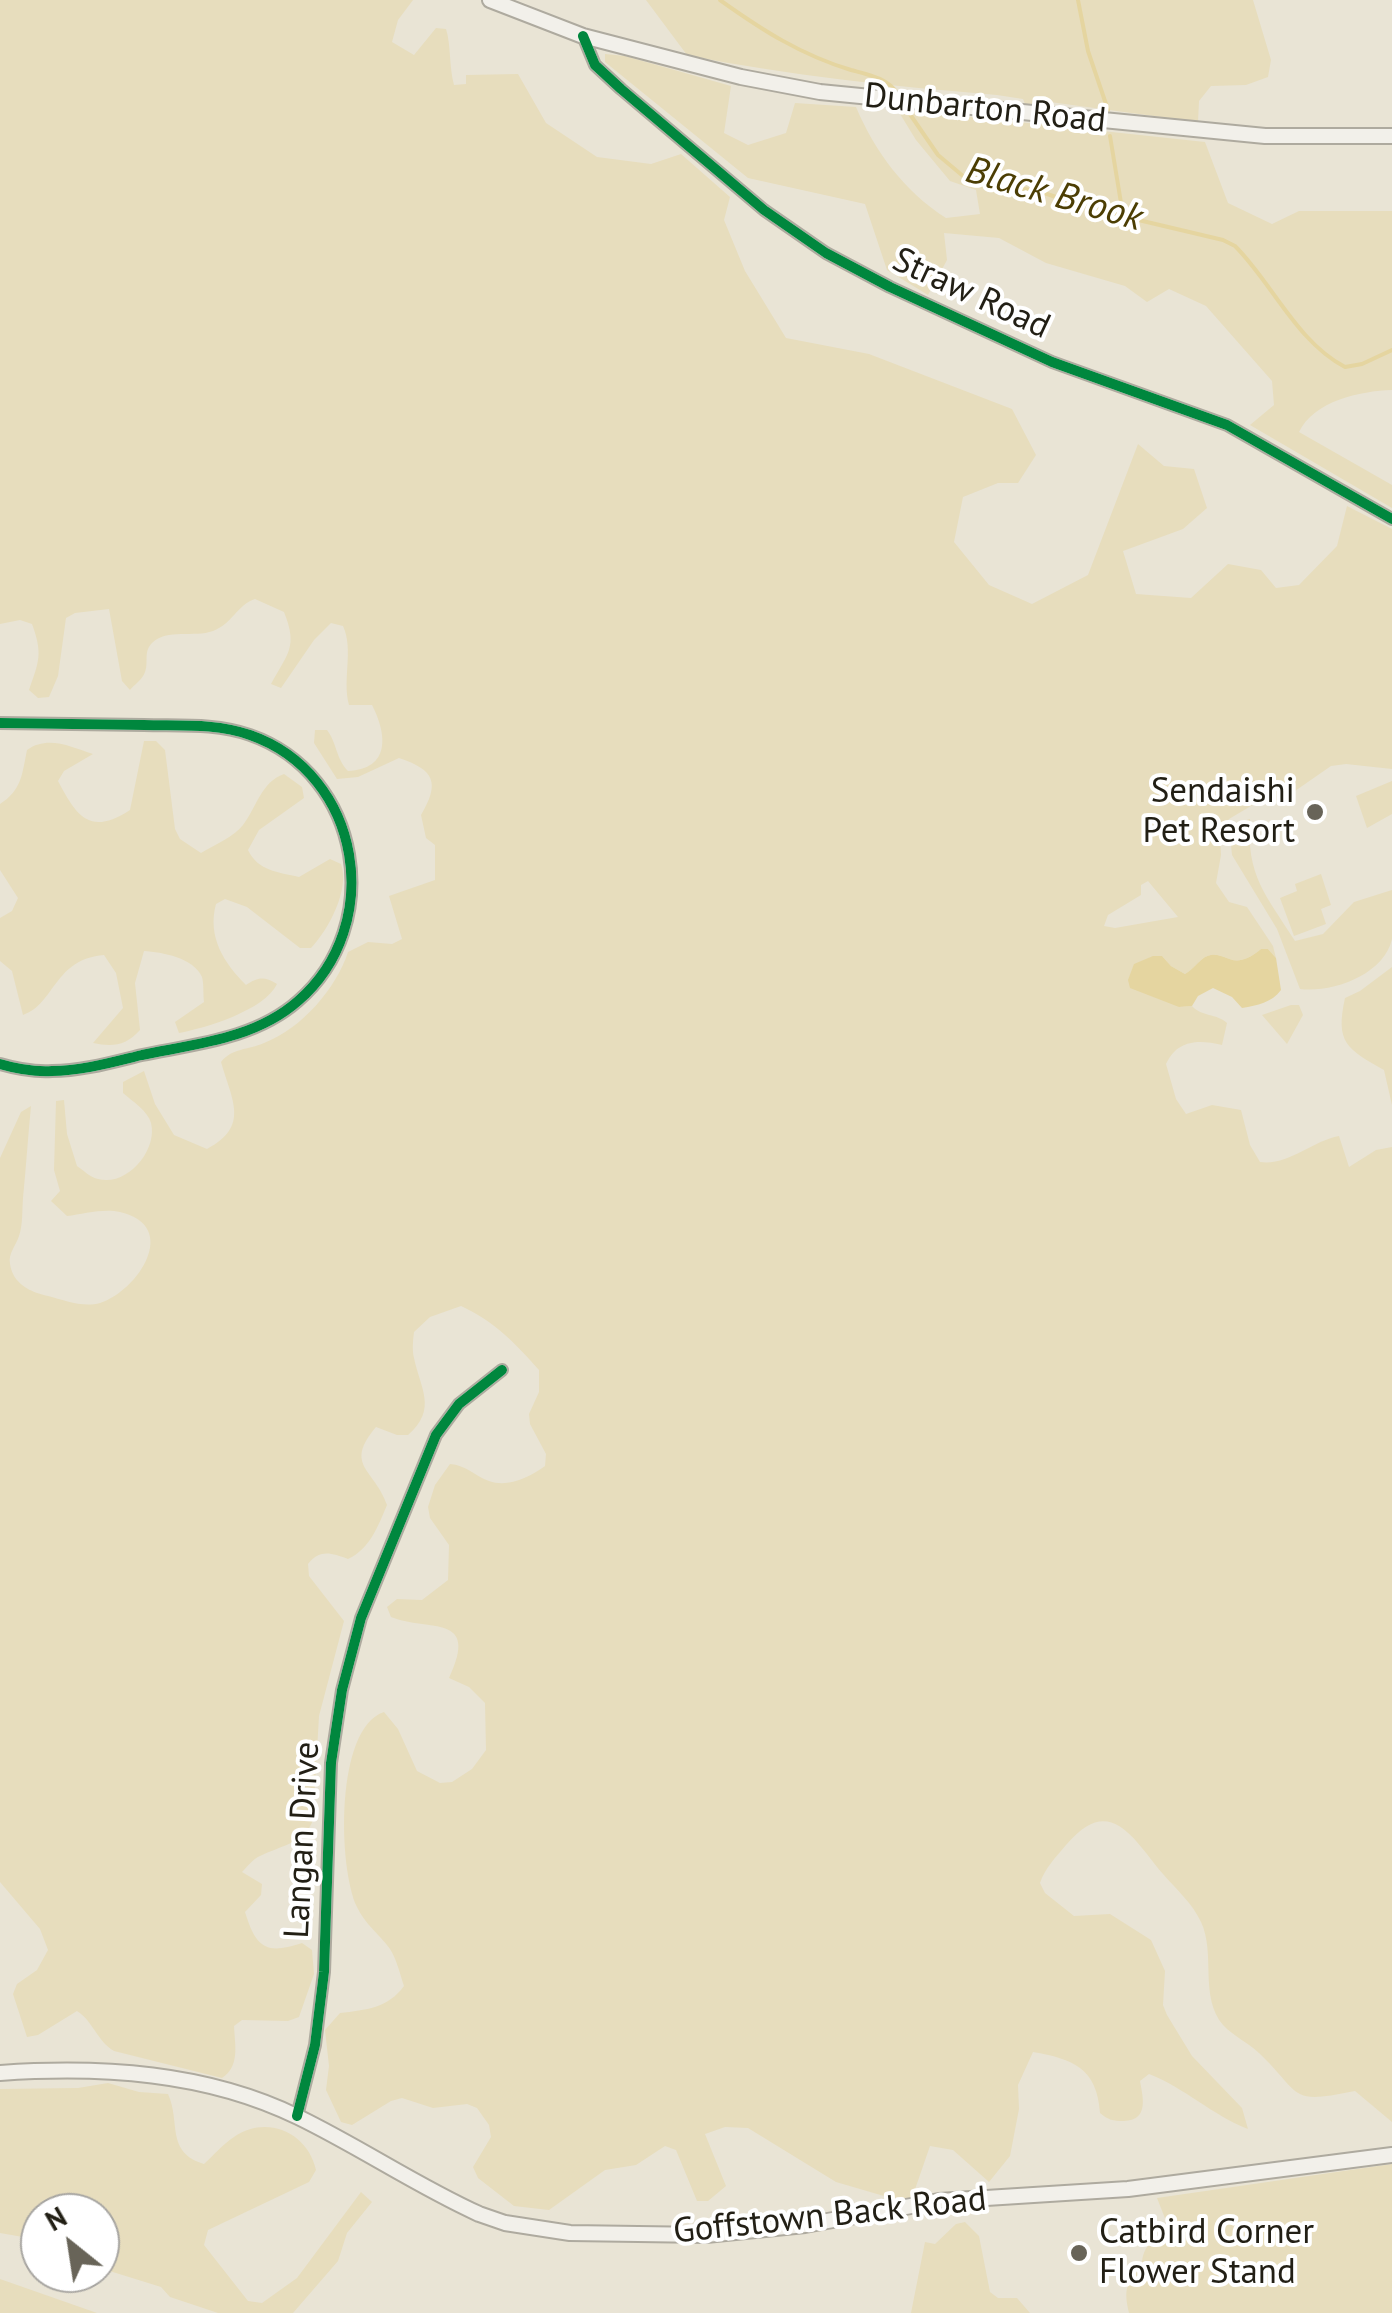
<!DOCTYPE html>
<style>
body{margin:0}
#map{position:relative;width:1392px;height:2313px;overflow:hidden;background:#e9e4d5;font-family:"PT Sans",sans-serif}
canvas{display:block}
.north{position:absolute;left:20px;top:2193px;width:100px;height:100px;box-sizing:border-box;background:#fff;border:2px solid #a7a5a1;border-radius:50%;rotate:330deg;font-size:28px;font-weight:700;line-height:40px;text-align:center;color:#221f15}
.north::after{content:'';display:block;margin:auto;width:35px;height:45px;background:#686458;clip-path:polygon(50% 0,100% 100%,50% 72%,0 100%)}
</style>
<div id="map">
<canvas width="1392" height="2313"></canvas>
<div class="north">N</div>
</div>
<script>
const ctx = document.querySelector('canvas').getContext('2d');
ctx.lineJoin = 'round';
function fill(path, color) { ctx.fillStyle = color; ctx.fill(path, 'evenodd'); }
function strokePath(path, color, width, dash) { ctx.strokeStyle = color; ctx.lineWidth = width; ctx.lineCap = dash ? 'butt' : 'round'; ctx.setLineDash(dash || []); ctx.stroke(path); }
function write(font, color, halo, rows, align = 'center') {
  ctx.font = font + ' "PT Sans",sans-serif'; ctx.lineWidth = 8; ctx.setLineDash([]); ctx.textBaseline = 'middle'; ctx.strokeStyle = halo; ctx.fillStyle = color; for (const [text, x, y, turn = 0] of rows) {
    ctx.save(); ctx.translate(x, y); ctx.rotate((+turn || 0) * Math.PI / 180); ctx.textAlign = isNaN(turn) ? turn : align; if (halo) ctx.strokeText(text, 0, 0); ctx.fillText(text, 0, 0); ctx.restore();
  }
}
const green = new Path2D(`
 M0,0H413L398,20L392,42L414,55L436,28L446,29C451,44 449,67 454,85L466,84V75L518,74L546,123L597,157L651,164L681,154L730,197L724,220L745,271L786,338L869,354L1012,409L1036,455L1018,483H998L963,497L954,542L989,585L1032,604L1088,575L1138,444L1164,466L1194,469L1207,508L1183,529L1123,551L1136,594L1191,598L1228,564L1261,570L1276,588L1299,585L1337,546L1347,506L1392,529V769L1346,764L1331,766L1282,800H1261L1229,819L1220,834L1221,855L1216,883L1229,902L1247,907L1273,946L1276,958L1268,949H1261C1230,975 1226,947 1205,957C1199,961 1192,970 1185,974L1171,966L1162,956L1179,1007L1192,1006C1202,1017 1216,1013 1227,1023L1222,1045C1198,1039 1177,1040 1166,1064L1176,1099L1186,1114L1212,1105L1241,1110L1250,1145L1260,1162C1288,1166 1312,1141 1339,1136L1349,1167L1376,1150L1392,1147V2122L1355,2091C1287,2105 1303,2095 1259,2053C1249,2043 1233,2036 1223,2025C1199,1996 1216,1954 1201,1922C1193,1904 1176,1889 1163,1874C1132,1837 1110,1793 1066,1845C1056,1857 1045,1868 1040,1883L1045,1893L1074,1916L1110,1914L1151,1940L1165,1971L1163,2005L1167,2015L1192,2056L1242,2108L1248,2129C1212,2115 1185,2088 1149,2074L1140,2081C1143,2098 1149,2120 1124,2121C1113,2121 1108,2120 1100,2113C1097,2068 1073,2059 1033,2052L1018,2085L1019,2109L1010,2156L989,2182L953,2150L930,2146L912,2198L901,2201L836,2182L748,2128L725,2127L705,2134L726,2186L708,2201H697L676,2150L665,2146L636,2165L605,2170L549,2210L514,2206L478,2178L473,2167L491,2137L489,2125L477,2108L467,2104L433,2108L402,2098L391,2101L352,2125L341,2122L326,2090L329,2066L325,2030L340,2013C366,2010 388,2008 404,1986C400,1974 397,1960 390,1949C380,1935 364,1923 357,1907C338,1867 335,1728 384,1712L398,1729L417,1771L440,1783L452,1782L472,1769L486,1750L485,1703L469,1687L449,1678C480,1613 429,1632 391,1617L387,1607L397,1599L422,1600L448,1580L449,1545L430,1518L428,1507L435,1485L450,1464C466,1465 475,1476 489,1481C508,1488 530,1477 545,1466L546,1454L530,1424L529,1414L539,1392V1370C515,1343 494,1321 461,1306L430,1317L414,1332C413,1340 412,1350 414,1358C420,1388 438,1409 408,1435H397L376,1427C343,1466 375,1469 387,1505C378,1526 370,1549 348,1559C331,1553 320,1549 308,1564L309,1576L344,1621L319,1716L313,1820C305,1843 280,1846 260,1856C253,1859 247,1867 242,1872L262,1884L261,1895L245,1912C256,1948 266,1955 302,1943L312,1950L314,1974L299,2017L288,2021L242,2020L234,2026C235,2046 240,2066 222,2078L114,2051C97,2041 93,2021 77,2011L38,2035L27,2037L13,1994L17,1984L37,1970L48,1950L40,1929L0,1882V1158L21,1112L31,1106C28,1137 26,1167 23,1198C22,1210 23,1225 19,1236C16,1246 8,1253 10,1264C13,1284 30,1292 48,1296C64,1300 83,1308 100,1303C138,1291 181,1226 120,1212C104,1208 83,1214 67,1216L51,1201L60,1191L54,1170L56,1101L64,1100L67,1134L77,1166C83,1170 91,1178 98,1179C127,1187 158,1150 151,1123C148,1111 132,1101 123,1093V1082L144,1071L155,1104L174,1135L207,1149C250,1126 232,1101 221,1062C232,1048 248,1050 264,1043C301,1029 336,989 348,952L368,942L392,944L402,939L389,896L435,880V845L426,838L421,815C440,783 435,770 399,758L358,777L337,779L314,743L315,730H327C337,743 336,759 348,771C391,769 387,734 372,705H349C342,679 354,650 343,626L331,623L314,640L281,688L271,684C288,653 298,647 284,612L255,599C237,605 232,624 213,631C194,638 167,628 152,643C143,652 149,662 145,672C143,679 134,685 130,690L122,681L109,609L75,613L66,618L58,676L49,697L38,698L29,690C39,661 43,654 32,624L20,620L0,624ZM1148,881L1178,917L1115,928L1104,926L1108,915L1141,895V885Z
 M646,0H1253L1271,60L1268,77L1246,85L1211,86L1199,101L1198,122L1050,102V106L1025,104L1023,99L997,95C892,86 790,76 687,55Z
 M605,54L625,56L731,86L724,133L748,145L786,133L795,103L856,107C875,152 905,192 946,218L980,214L976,190L950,181L916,140L897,109L1205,142L1228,203L1272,224L1299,211H1392V390C1360,391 1314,401 1299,432L1392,485V508L1250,425L1274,405L1272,381L1206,306L1169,289L1147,302L1125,286L1046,263L999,238L944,233L947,260L928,295L887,270L865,204L748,178L605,62Z
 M144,741H156L165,750L175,829L180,839L201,853C214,845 234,837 243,825C257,807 261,782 284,774L302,787L304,798L259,830L248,850C258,871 278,872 299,877L330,859L341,864C350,889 329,929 311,948H300L247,907L225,899L216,904C207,937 224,963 246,985C258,977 264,976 277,984C265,1010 206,1028 179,1033L175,1022L204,1002C203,994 204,984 202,977C194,958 162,952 144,951L135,983L140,1030C126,1046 112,1047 93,1043L123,1008L116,973L104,955C54,959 55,1004 23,1015L12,971L0,961V918L12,911L18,898L0,870V804C22,790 22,774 27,750C48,735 71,747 93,754L64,771L58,781C77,817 90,836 130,810Z
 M1392,781V814L1367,828L1356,796Z
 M1250,819C1246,876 1266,895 1295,941L1323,934L1354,902L1392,890C1392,905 1392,924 1392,939C1384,975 1332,993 1300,989L1277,929L1232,855L1230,835L1240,822Z
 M1321,874L1331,905L1321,909L1326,924L1294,936L1280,898L1297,891L1295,884Z
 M1392,967V1105L1384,1070C1347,1049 1335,1043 1345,998L1360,991Z
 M1291,1005H1299L1303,1015L1287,1044L1262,1015Z
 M108,2083L139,2092L168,2094C181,2122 165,2152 204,2164C214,2155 223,2144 234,2137C267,2114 308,2133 316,2170L309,2182L208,2230L204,2245L248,2301L262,2303L297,2278L361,2192L372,2202L347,2233L338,2261L293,2313H218L170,2297L161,2287L100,2268V2213H40V2240L0,2233V2089L78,2088Z
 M1392,2164V2313H1129C1124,2291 1125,2283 1142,2267C1141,2248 1153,2237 1170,2231L1157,2198Z
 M965,2222L979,2236L990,2292L998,2298H1017L1030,2313H911L925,2242L935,2244L956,2224Z
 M0,2279L97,2313H0Z`);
const water = new Path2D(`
 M1261,949H1268L1276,958L1281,990C1271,1003 1258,1005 1242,1008L1232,997L1213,988L1198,996L1192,1006L1179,1007L1130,988L1128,980L1134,964L1153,956H1162L1171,966L1185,974C1192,970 1199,961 1205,957C1226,947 1230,975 1261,949Z`);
const stream = new Path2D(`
 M720,0C762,30 801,55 851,70C870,75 887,78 898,94
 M1078,0L1088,51L1108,110
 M905,107L938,155L963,176L1044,193L1092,209L1223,240L1235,246C1272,283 1297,342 1345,367L1362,364L1392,350
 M1110,136L1123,215`);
const street = new Path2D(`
 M583,36L595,65L621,89L764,210L826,253L890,287L1052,362L1227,425L1392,519
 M0,723C48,724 96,724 144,725C180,726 216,723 250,735C362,774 386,925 298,1001C255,1039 195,1044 142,1055C113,1062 82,1071 52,1071C34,1072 17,1069 0,1064
 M297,2116L315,2045L324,1972L331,1763L342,1690L361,1618L436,1435L459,1404L502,1370`);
const secondary = new Path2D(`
 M490,0L583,36L741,77L820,92L1265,136H1392
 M0,2073C101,2066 206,2072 298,2117C360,2147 417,2186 479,2214L505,2223L570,2233L706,2235L805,2225L939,2201L1128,2189L1392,2155`);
const cycleway = new Path2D(`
 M583,36L595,65L621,89L764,210L826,253L890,287L1052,362L1227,425L1392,519
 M0,723C48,724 96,724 144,725C180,726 216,723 250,735C362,774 386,925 298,1001C255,1039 195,1044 142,1055C113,1062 82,1071 52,1071C34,1072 17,1069 0,1064
 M297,2116L315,2045L324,1972L331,1763L342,1690L361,1618L436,1435L459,1404L502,1370`);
const markers = [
 [1315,812,10,"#686458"],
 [1079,2253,10,"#686458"]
];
const streetNames = [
 ["Dunbarton Road",985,109,6],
 ["Straw Road",971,294,25],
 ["Langan Drive",303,1840,-87],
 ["Goffstown Back Road",830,2216,-6]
];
const poiNames = [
 ["Sendaishi",1295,792],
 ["Pet Resort",1295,832],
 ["Catbird Corner",1099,2233,"left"],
 ["Flower Stand",1099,2273,"left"]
];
const waterNames = [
 ["Black Brook",1054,195,16]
];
fill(green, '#e7ddbd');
fill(water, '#e5d5a0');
strokePath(stream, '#e5d5a0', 4);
strokePath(street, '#aeaa9f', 14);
strokePath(secondary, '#aeaa9f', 18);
strokePath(street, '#fcfbf9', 10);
strokePath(secondary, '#f2f0ea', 14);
strokePath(cycleway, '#00873e', 10);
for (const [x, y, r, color] of markers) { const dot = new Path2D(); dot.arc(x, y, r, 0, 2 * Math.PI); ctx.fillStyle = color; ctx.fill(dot); strokePath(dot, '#fff', 4); }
write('35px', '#221f15', '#fff', streetNames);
write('35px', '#221f15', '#fff', poiNames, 'right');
write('italic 38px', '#4c3e04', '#fff', waterNames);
</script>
